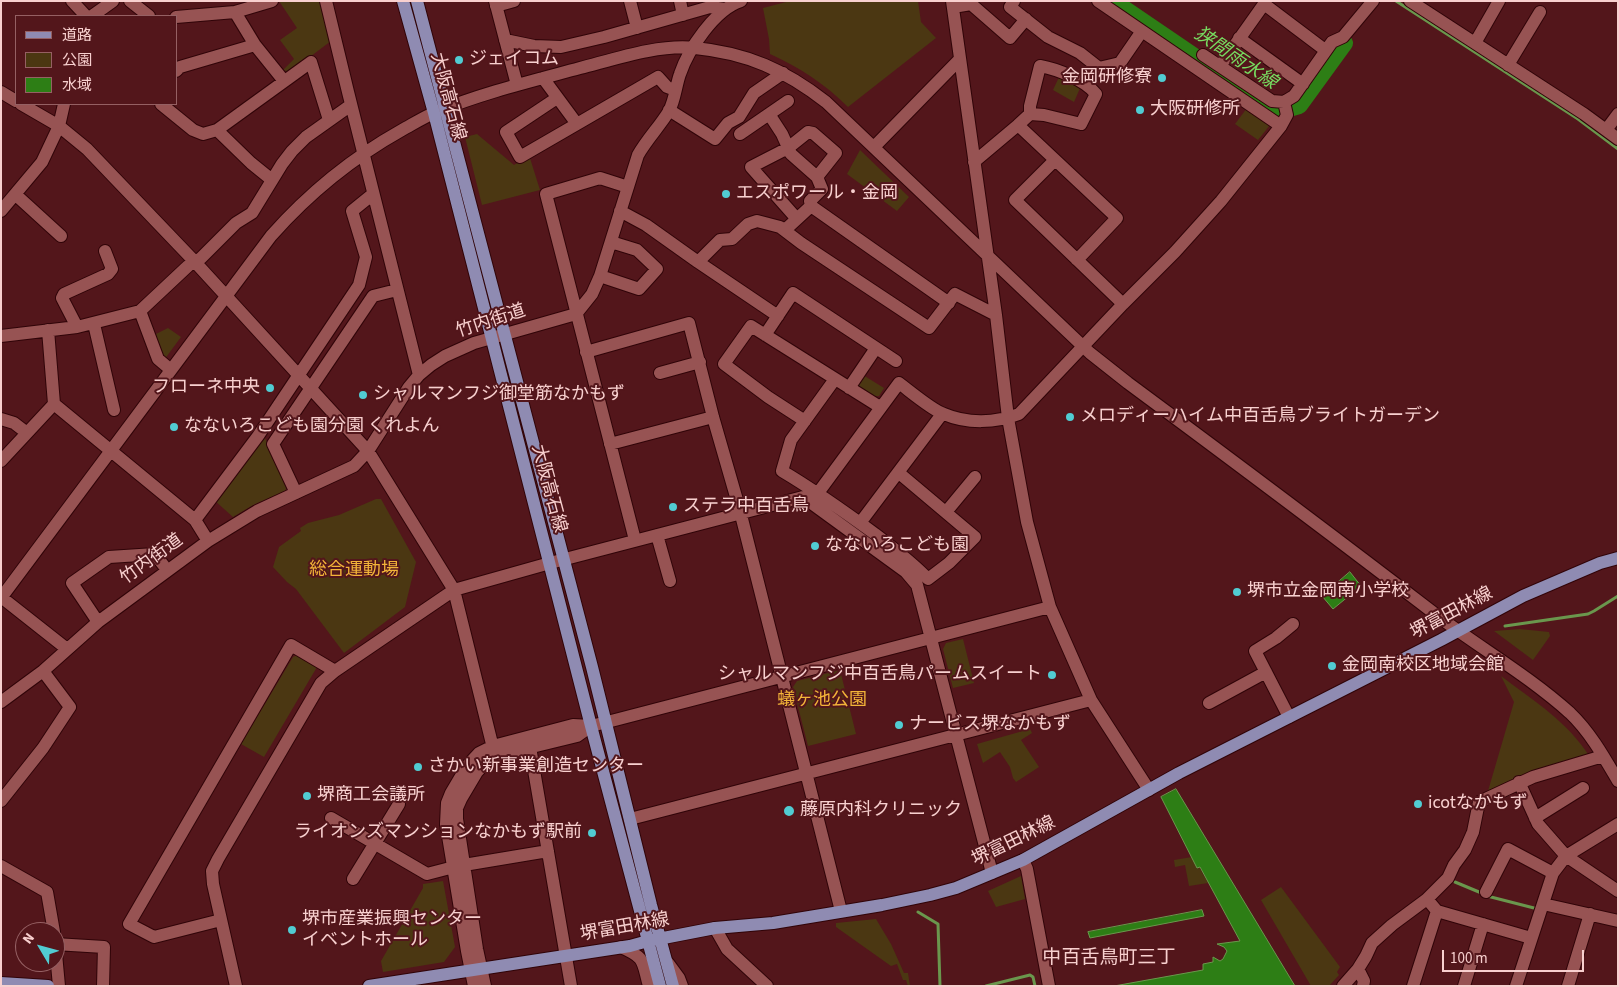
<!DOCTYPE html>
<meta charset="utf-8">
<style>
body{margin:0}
#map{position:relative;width:1619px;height:987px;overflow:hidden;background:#53161b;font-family:"Source Sans 3","Noto Sans JP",sans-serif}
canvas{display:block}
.frame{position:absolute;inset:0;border:2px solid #f8d0cf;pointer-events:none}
.legend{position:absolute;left:15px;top:15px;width:162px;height:90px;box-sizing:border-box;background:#53161b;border:1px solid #956063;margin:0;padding:6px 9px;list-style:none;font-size:15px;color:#f8d0cf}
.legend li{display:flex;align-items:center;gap:10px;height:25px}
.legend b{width:25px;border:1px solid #956063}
.north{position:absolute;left:15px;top:922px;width:50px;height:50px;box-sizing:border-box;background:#53161b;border:1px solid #956063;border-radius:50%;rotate:307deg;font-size:14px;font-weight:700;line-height:20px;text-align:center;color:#f8d0cf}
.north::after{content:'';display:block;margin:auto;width:18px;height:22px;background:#51ccd2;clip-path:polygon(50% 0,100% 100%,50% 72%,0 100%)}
.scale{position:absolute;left:1442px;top:950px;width:142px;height:22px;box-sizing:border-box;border:2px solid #f8d0cf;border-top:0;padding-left:6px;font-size:15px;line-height:18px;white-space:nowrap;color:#f8d0cf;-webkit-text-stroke:4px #53161b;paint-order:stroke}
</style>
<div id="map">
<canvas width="1619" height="987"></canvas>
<div class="frame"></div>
<ul class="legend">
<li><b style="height:6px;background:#8f8bb2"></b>道路</li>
<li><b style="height:14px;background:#4b3712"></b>公園</li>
<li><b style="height:14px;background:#2d7e15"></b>水域</li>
</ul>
<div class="north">N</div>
<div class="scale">100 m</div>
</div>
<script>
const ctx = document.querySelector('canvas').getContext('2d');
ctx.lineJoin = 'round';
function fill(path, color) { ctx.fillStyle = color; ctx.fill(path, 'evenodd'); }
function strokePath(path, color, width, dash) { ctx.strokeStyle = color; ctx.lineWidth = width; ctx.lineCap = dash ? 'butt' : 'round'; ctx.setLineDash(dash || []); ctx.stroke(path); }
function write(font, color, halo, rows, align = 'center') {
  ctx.font = font + ' "Source Sans 3","Noto Sans JP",sans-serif'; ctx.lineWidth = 4; ctx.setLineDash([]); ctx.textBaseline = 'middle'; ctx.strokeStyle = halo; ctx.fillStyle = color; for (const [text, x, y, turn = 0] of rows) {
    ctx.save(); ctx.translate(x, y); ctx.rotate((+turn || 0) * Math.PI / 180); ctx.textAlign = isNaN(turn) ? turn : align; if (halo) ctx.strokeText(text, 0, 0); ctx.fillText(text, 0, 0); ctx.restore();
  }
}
const green = new Path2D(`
 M279,1H321L331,41L290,72L283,70L294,59L280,40L297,28Z
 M790,1H918L921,22L936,38L848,107C824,83 800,68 770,54L769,39L763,8Z
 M1060,75L1081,86L1074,102L1053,90Z
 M1247,108L1270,125L1258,140L1235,124Z
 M477,134L514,165L529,155L540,190L482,205L465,137Z
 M860,150L909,197L897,211L847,174Z
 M168,328L181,337L164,360L159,354L156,334Z
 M863,375L884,388L879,396H872L858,387V383Z
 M264,436L287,486L285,491L255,504L233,517L214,500Z
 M376,499H381L416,562L405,607L344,653L296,589L287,582L273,567L279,547L301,531L300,528L308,523L339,515Z
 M1520,629L1549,632L1550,636L1533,660L1494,631Z
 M963,639L974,683L953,688L943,649L946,643Z
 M297,655L317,667L264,757L241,744L293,657Z
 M840,670L856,734L808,746L793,687L797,681Z
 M1501,676C1535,702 1567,721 1590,757L1488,791L1514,702Z
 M1030,729L1032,733L1021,740L1039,767L1016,782L1013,778L1010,767L1000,752L983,763L977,744Z
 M1192,857L1197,868L1199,867L1208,883L1189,886L1185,865L1175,867L1174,860Z
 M1021,876L1025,899L996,907L988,891Z
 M443,881L455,947L444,962L383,972L381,961L423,888V884Z
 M1281,887L1340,967L1337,972L1339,975L1329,986H1311L1261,900Z
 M876,919L891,944L904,973H908L910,986H908L906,980H903L897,964L891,966L836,927V923Z`);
const water = new Path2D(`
 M1350,572L1361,586L1333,609L1322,596Z
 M1176,789L1295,986H1114L1203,970V964L1213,962V957L1220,961L1223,959L1227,951L1224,947L1217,944L1240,941L1200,867L1197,868L1161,797Z
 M1202,910L1204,916L1090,938L1088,932Z`);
const stream = new Path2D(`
 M1396,1L1578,119L1618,149
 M1505,626L1588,614L1594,611L1618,596
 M1455,882L1491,897L1534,908
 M918,912L938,924L940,986
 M986,986L1030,975L1033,977L1035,986`);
const river = new Path2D(`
 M1112,1L1275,112L1299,105L1344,43`);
const minor = new Path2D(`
 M72,1L86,16
 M130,1L149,16
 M326,1C356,126 387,251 419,375
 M495,1L517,85
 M630,1L637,28
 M680,1L683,15
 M952,1L996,315L1008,418L1027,522L1050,607L1091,700L1149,790
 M1014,1L1010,7L1048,37L1080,53L1099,68L1120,63L1142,31
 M1098,1L1281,126
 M1410,1L1584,114L1618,139
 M496,6L514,1
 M953,7L971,4L1010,38L1026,19
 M235,12L255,45L284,81
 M92,16L113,1
 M176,17L235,12L272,1
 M1239,38L1303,84
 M505,40L534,46L561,47L604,37L710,7L725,9
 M1475,43L1499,1
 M1203,55L1272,101L1284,102L1294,96L1332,42L1343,37L1373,1
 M1508,65L1540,12
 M1220,66L1264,4L1325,50
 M176,71L180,67L255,45
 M543,78L577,124L658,77L667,87L675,90
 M1,92L16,101
 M557,98L506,132L520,157L577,124
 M21,104L59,126L87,149L195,262L368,451L454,590L495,756
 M161,104L193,130L203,134L217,130L311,62L329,120
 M669,110L715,139L728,123L739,117L754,93L783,73
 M769,114L782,134L791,154L817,177L822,189L810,201L811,206
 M1018,125L1117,218L1077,260
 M217,130L251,163L272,180
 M1606,130L1618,114
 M740,134L788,101
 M874,147L960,59
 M1055,160L1015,200L1123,304
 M974,162L1018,125L1030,114L1044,115L1081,124L1096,94C1085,80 1057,69 1040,66L1030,106V114
 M628,187L600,178L546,194L635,540
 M16,195L61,236
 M1,211L42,162L59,126L64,104
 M620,211L646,225L698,262L778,316
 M797,219L751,167L788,148L808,132L813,133L836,153L817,177
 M785,230L811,206L949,303
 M698,262L720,240L732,239L748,224L757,221L780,227L801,243L929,328L955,294L996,315
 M600,276L639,289L657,269L637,250L611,242
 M140,311L158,359L171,370
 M94,324L114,410
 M77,327L62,298L64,294L108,274L112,269L105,251
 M48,330L54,404L195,520L208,541
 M765,335L793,293L896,361
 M1,336L77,327L140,311L188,266L201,258L236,223L252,213L282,164L292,151L306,137L351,105
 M586,352L689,323L713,417L739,507L841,911
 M660,373L700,362
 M835,379L791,440L782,471C814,490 845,512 875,534C894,549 912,562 928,579L949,563L975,537L899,473
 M849,388L876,348
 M1,419L14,423L27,433
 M805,421L768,397L724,364L751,326L880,407
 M610,444L713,417
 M1,461L54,404
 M296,493L273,444L373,296L397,290
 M818,493L899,383C911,392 932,410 944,414C967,424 996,423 1019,414L1123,304L1175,252L1221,201L1281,126L1287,115L1284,102
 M946,512L975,477
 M195,520L258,436L359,285L366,257L352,211L373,194
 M860,523L942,414
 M657,535L670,581
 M1,597L67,649
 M1,598L271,236C309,193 352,158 402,130C413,124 424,117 436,112C482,93 532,81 580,68C615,59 659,44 695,48C747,53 785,70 826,102L1090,353L1128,383C1232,460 1336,538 1439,617C1482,649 1530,677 1570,713C1590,732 1604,757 1618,781
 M98,622L72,583L109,557L155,554L167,570
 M1,702L43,671L98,622L208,541L257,511L354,466L368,451L409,387L419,375L431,365L445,356L474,343L576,314L592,294L600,276L638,155C647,139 660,126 669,111C675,100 676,85 680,74C688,50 715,9 741,1
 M1209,703L1266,672
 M1289,717L1255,651L1276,638L1293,624
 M530,747L571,986
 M1519,782L1538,824L1566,856L1618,891
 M1,801L43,748L70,707L43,671
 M331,818L427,874L454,867
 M1535,818L1583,788
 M630,819L1091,700
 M1023,860L1027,869L1049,986
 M464,865L548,851
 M1,866L47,892L54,932
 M353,879L399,804
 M1486,892L1508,849L1553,873
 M1427,899L1448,878L1454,865L1465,850L1473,832L1479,802L1533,777L1603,756
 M1543,904L1618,921
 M221,920L154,937L129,924L291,645L335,671
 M715,928L727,949L767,986
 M55,943L59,986
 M55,944L104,947L103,986
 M621,947C646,958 642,961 649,986
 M668,963L679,978L682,986
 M1358,969L1364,981L1363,986
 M236,986L213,884L212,871L218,859L321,683L335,671L454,590L550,563L803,497L906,572L917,585L992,873
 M474,986L467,951L446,824L447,803L451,793L467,766L479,753L493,746L573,725L591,726L615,720L1050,607
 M485,986L477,949L457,819V808L461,799L477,772L486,762L495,756L577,736L591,726
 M1343,986L1358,969L1366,956L1372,943L1392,925L1427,899L1437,911L1531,938
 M1413,986L1437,911
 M1464,986L1483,924
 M1516,986L1553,873L1566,856L1618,824
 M1568,986L1590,914`);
const major = new Path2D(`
 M403,1L434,113L591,726L660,986
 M417,1L592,667L651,905L673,986
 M1,983L48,986
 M369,986L630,946L648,941L715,928L773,923L882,905L930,895L956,888L992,873L1023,860L1179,773L1441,640L1523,596L1600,563L1618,558`);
const markers = [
 [459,60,5,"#51ccd2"],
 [1162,78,5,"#51ccd2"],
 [1140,110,5,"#51ccd2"],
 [726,194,5,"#51ccd2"],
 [270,388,5,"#51ccd2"],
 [363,395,5,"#51ccd2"],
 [1070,417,5,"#51ccd2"],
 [174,427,5,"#51ccd2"],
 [673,507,5,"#51ccd2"],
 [815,546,5,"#51ccd2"],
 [1237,592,5,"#51ccd2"],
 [1332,666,5,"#51ccd2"],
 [1052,675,5,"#51ccd2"],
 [899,725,5,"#51ccd2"],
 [418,767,5,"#51ccd2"],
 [307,796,5,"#51ccd2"],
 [1418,804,5,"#51ccd2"],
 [789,811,6,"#51ccd2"],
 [592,833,5,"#51ccd2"],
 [292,930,5,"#51ccd2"]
];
const poiNames = [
 ["ジェイコム",469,60],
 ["金岡研修寮",1152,78,"right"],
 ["大阪研修所",1150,110],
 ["エスポワール・金岡",736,194],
 ["フローネ中央",260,388,"right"],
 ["シャルマンフジ御堂筋なかもず",373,395],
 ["メロディーハイム中百舌鳥ブライトガーデン",1080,417],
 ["なないろこども園分園 くれよん",184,427],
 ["ステラ中百舌鳥",683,507],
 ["なないろこども園",825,546],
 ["堺市立金岡南小学校",1247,592],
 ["金岡南校区地域会館",1342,666],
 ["シャルマンフジ中百舌鳥パームスイート",1042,675,"right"],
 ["ナービス堺なかもず",909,725],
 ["さかい新事業創造センター",428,767],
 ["堺商工会議所",317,796],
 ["icotなかもず",1428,804],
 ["藤原内科クリニック",800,811],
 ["ライオンズマンションなかもず駅前",582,833,"right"],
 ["堺市産業振興センター",302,920],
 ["イベントホール",302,941]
];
const streetNames = [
 ["大阪高石線",447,97,75],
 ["竹内街道",491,322,-18],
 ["大阪高石線",548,489,75],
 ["竹内街道",152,560,-36],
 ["堺富田林線",1452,614,-28],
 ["堺富田林線",1014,842,-26],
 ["堺富田林線",625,928,-10]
];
const parkNames = [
 ["総合運動場",354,571],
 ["蟻ヶ池公園",822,701]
];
const waterNames = [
 ["狭間雨水線",1235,59,34]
];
const neighbourhoodNames = [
 ["中百舌鳥町三丁",1109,959]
];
fill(green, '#4b3712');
fill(water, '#2d7e15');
strokePath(water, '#6a974d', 1);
strokePath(stream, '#6a974d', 3);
strokePath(river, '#2d7e15', 18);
strokePath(minor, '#300408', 14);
strokePath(major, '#300408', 14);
strokePath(minor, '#975353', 12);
strokePath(major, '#8f8bb2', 12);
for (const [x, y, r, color] of markers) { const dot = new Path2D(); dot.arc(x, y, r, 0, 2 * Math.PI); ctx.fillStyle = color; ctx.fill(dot); strokePath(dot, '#53161b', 2); }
write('18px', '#f8d0cf', '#53161b', poiNames, 'left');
write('18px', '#f8d0cf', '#53161b', streetNames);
write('18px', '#f2b439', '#53161b', parkNames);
write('italic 19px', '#77db60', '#53161b', waterNames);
write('19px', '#f8d0cf', '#53161b', neighbourhoodNames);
</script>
